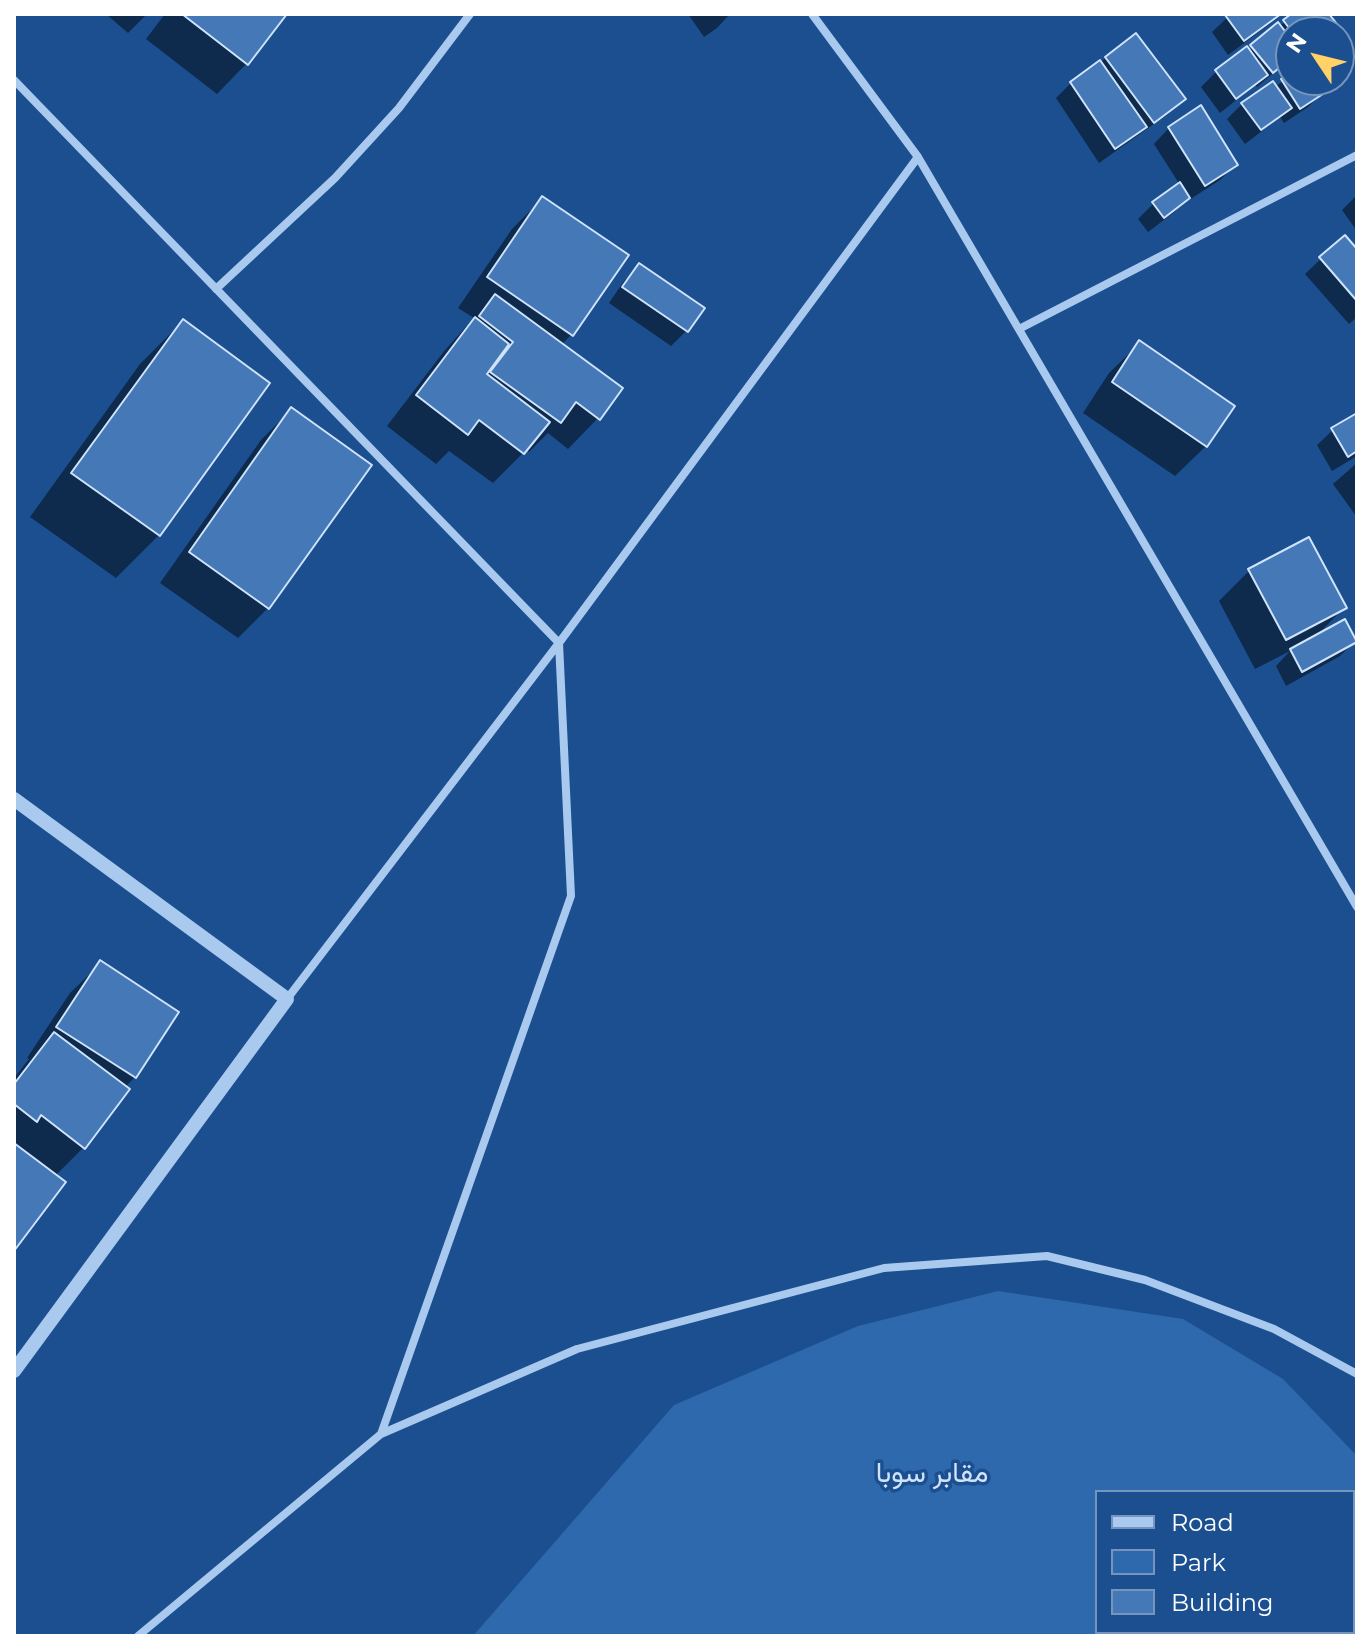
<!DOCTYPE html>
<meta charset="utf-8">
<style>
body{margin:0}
#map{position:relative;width:1371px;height:1650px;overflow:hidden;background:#1b4f8f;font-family:Montserrat,sans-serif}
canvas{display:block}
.frame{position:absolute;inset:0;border:16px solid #fff;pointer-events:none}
.legend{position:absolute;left:1095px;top:1490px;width:260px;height:144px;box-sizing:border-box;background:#1b4f8f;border:2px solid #7695bc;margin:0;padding:10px 14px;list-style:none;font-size:24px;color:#fff}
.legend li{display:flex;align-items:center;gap:16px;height:40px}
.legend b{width:40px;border:2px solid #7695bc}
.north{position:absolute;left:1275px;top:16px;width:80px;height:80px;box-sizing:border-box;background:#1b4f8f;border:2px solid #7695bc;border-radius:50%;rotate:305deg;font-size:22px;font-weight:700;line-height:32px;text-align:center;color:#fff}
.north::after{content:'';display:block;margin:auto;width:28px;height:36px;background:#ffd166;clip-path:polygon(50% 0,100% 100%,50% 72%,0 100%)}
</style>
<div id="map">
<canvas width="1371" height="1650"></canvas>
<div class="frame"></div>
<ul class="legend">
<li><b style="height:10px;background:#a9c9ee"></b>Road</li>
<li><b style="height:22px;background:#2e69ad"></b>Park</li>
<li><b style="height:22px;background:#4478b7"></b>Building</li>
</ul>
<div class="north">N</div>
</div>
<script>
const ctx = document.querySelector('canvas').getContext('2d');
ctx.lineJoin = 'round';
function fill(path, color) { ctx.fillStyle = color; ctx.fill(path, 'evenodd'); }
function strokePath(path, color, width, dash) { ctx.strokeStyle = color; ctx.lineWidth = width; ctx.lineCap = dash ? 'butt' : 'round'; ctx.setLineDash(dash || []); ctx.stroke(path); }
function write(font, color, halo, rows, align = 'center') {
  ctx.font = font + ' Montserrat,Vazirmatn,sans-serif'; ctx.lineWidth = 7; ctx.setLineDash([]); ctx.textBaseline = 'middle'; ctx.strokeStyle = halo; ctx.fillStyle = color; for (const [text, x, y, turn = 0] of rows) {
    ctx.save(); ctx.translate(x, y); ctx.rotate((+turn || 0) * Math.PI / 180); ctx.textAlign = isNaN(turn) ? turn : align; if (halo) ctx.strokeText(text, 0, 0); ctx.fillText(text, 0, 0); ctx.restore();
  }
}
const green = new Path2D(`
 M998,1291L1183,1319L1283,1379L1357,1456V1636H473L674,1405L858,1326ZM1097,1492H1353V1632H1097Z`);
const shadow = new Path2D(`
 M106,14H147L128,33Z
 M165,14H285L247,63L217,94L146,39Z
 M688,14H730L717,28L704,37Z
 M1231,14H1283L1228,55L1212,32Z
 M1295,14H1326V32H1291V60L1288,62L1287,61L1257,87L1255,85L1220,113L1201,87L1217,71L1248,51Z
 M1106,58L1183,99L1168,114L1099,163L1056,98L1071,83Z
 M1291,75V80H1316L1323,92L1308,107L1284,123L1280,117L1245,144L1227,119L1242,104L1275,87Z
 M1169,128L1235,165L1220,180L1189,200L1188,198L1173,213L1148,232L1138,219L1153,204L1180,185L1154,144Z
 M1357,195V231L1342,210Z
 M542,199L572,334L561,345L598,418L568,449L548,433L529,452L526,450L493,483L449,451L436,464L387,426L445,350L474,318L458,308L512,229Z
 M1344,237L1357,252V317L1349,324L1305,274Z
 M640,266L686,331L671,346L609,303L624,281Z
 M183,321L268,383L159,535L116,578L30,517L140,364Z
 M1140,343L1206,446L1175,476L1083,413L1109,373Z
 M291,410L268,608L238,638L160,583L261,440Z
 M1357,416V456L1332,471L1317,445L1333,430Z
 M1357,463V516H1356L1333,484Z
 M1308,539L1344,608L1316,636L1355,641L1340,656L1286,686L1276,666L1290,651L1255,669L1219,601L1249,571Z
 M101,963L135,1077L124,1088L84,1147L55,1176L14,1248V1078L29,1059L27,1058L70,993Z`);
const building = new Path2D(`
 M182,14H287L248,65Z
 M1227,14H1281L1244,41L1225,15Z
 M1291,14H1329L1337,24L1326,32H1292L1283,20Z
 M1278,22L1291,39V58L1273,73L1250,45Z
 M1136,33L1186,99L1154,123L1105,57Z
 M1247,46L1268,75L1236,99L1215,70Z
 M1100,60L1147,127L1115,149L1070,82Z
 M1291,72V80H1318L1326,92L1300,109L1281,79Z
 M1273,81L1292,108L1261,130L1241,103Z
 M1201,105L1238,165L1205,186L1168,127Z
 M1180,182L1190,198L1164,218L1152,202Z
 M542,196L629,255L573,336L487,277Z
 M1345,235L1357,249V301L1319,257Z
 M639,263L705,308L688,332L622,287Z
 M495,294L623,388L600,420L576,402L561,423L490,372L513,342L479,316Z
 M475,317L509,344L487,374L550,422L524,454L479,420L468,435L416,395Z
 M183,319L270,383L160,536L71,473Z
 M1139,340L1235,406L1207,447L1112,382Z
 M291,407L372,465L269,609L189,552Z
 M1357,413V451L1348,457L1331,428Z
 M1309,537L1347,608L1286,640L1248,569Z
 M1345,619L1357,642L1302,672L1290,649Z
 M100,960L179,1012L136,1078L56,1027Z
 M54,1032L130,1089L85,1149L41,1115L37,1122L14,1104V1084Z
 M14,1143L66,1182L14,1251Z`);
const minor = new Path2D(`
 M812,14L918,157L1357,907
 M14,80L559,643L571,896L381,1434
 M216,289L335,178L399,108L470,14
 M1019,329L1357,155
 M287,999L559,643L918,157
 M138,1636L381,1434L577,1349L884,1268L1047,1256L1145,1280L1274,1329L1357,1374`);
const tertiary = new Path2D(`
 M14,799L287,999L14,1371`);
const parkNames = [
 ["مقابر سوبا",932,1474]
];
fill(green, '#2e69ad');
fill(shadow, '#0007');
fill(building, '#4478b7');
strokePath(building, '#cfe3fa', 2);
strokePath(minor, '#a9c9ee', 8);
strokePath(tertiary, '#a9c9ee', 14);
write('28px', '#cfe3fa', '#1b4f8f', parkNames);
</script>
